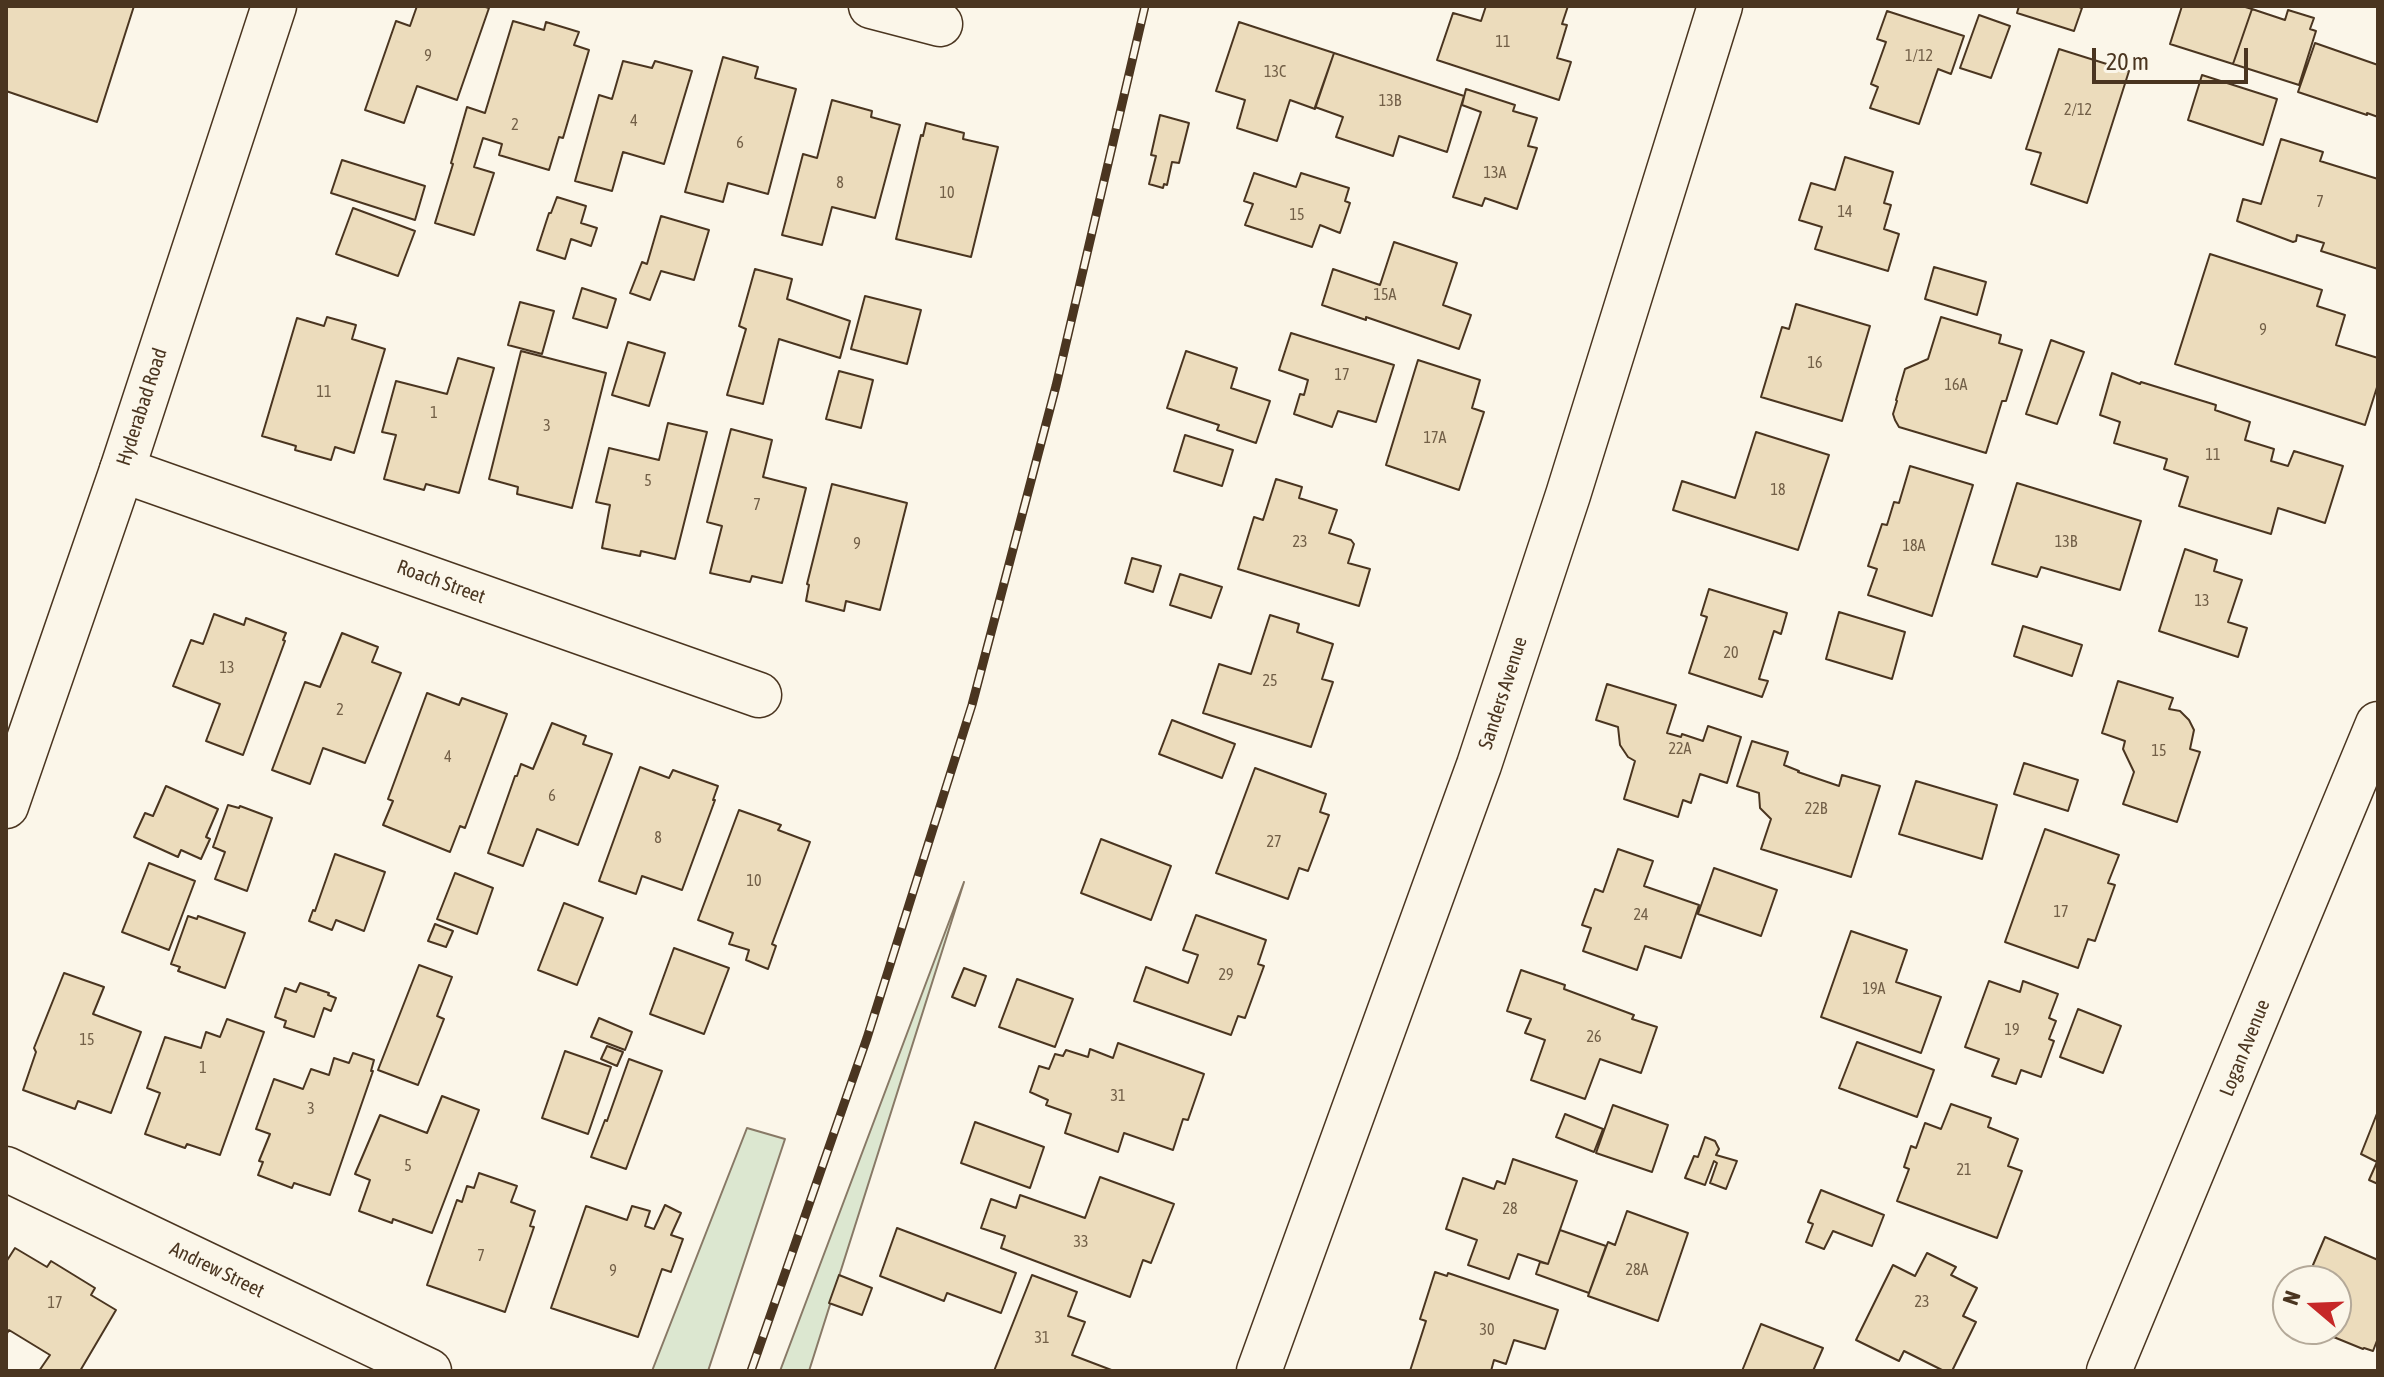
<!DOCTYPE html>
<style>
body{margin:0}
#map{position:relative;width:2384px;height:1377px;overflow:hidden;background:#fbf6e9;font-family:"Asap Condensed",sans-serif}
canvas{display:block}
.frame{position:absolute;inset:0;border:8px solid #4a3520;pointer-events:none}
.north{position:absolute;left:2272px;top:1265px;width:80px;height:80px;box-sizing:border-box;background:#fbf6e9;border:2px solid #b4a999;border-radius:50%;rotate:289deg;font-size:22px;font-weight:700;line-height:32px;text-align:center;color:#4a3520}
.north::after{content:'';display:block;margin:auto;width:28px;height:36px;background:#c62828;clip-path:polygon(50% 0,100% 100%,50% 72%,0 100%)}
.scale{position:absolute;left:2092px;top:48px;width:156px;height:36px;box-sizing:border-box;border:4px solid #4a3520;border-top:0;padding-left:10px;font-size:24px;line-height:28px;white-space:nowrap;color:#4a3520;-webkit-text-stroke:6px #fbf6e9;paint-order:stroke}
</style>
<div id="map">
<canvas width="2384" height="1377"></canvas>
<div class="frame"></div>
<div class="north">N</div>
<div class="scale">20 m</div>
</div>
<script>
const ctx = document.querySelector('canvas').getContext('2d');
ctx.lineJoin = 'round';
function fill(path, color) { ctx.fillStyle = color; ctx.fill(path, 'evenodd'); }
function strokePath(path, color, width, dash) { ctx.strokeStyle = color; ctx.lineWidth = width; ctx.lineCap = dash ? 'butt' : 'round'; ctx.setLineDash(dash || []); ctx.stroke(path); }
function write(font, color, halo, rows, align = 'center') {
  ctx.font = font + ' "Asap Condensed",sans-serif'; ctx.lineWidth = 6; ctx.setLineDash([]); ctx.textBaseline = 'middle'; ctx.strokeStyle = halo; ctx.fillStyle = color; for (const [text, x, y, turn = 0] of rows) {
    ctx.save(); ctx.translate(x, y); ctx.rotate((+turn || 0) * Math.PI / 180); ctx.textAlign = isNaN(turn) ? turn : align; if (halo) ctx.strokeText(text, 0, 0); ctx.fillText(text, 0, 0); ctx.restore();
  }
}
const green = new Path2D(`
 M964,882L809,1371H780Z
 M747,1128L785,1139L708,1371H652Z`);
const building = new Path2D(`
 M6,6H134L97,122L6,91Z
 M417,6H482L489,8L457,100L417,86L404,123L365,110L396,21L410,26Z
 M1486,6H1568L1562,24L1567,25L1557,58L1571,62L1559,100L1437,60L1453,13L1481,21Z
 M2019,6H2076L2082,8L2074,31L2017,13Z
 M2182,6H2242L2252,9L2233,64L2170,44Z
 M2252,9L2285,20L2288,10L2314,18L2310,29L2316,31L2299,85L2233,64Z
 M1887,11L1964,36L1951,74L1938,69L1919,124L1870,108L1878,87L1871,84L1886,42L1877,39Z
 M1979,15L2010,26L1991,78L1960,68Z
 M513,21L544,30L546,22L579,32L574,45L589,50L563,138L559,137L549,170L499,155L502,144L483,138L474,167L494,173L474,235L435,223L453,164L451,163L467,107L485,113Z
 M1239,22L1334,53L1315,109L1290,100L1277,141L1237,128L1245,100L1216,91Z
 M2315,43L2378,65V117L2367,113V115L2298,92Z
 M2059,49L2129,71L2087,203L2031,184L2041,153L2026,149Z
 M1334,53L1464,96L1447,152L1399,136L1393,156L1336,137L1343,117L1315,107Z
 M723,57L758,67L755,78L796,89L768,194L728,183L723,202L685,192Z
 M623,61L652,68L655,61L692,71L664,164L623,152L612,191L575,181L599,95L612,99Z
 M2202,75L2277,99L2263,145L2188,120Z
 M1466,89L1515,105L1513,111L1537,118L1528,146L1537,148L1517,209L1485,198L1482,206L1453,197L1481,112L1462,105Z
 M832,100L872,111L871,117L900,125L875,218L832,207L822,245L782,235L803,154L817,158Z
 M1160,115L1189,123L1179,163L1172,162L1167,185L1164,184L1163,188L1149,184L1156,156L1151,155Z
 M926,123L964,133L963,139L998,147L971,257L896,239L921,135L923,136Z
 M2281,139L2323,152L2320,161L2378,179V269L2321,251L2324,243L2297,235L2296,241L2293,242L2237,221L2243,199L2261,204Z
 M1845,157L1893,172L1884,203L1891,205L1884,229L1899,234L1888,271L1815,249L1822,227L1799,220L1811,183L1835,190Z
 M342,160L425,186L415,220L331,193Z
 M1254,173L1296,187L1301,173L1349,188L1345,201L1350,203L1340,233L1320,225L1312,247L1245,225L1253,204L1244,201Z
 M557,197L586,206L581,223L597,228L591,246L571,239L565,259L537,250L549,213H551Z
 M353,208L415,231L398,276L336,254Z
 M661,216L709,230L694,280L661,271L650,300L630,293L642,262L647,264Z
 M1394,242L1457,263L1443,305L1471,315L1459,349L1366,317V320L1322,305L1333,269L1380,285Z
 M2210,254L2322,290L2317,306L2345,315L2336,345L2378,358V384L2365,425L2175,364Z
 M1934,267L1986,282L1977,315L1925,299Z
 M755,269L792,279L787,299L850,321L840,358L779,339L763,404L727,395L746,329L739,326Z
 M582,288L616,299L607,328L573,318Z
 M865,296L921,310L907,364L851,349Z
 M520,302L554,311L542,354L508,345Z
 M1796,304L1870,326L1842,421L1761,397L1782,327L1789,329Z
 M327,317L356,325L352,339L385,349L354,453L335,447L331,460L295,450L296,446L262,436L297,318L324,326Z
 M1941,317L2001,335L1999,343L2022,350L2006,401H2002L1986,453L1899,427L1895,420L1893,414L1897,401L1896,400L1905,369L1928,359Z
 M1291,333L1394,365L1376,422L1338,411L1332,427L1294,414L1300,394L1304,395L1308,380L1279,370Z
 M2051,340L2084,352L2057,424L2026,414Z
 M628,342L665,353L649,406L612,395Z
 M521,351L606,373L572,508L517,494L518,487L489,479Z
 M1186,351L1237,368L1231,388L1270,401L1256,443L1217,430L1219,425L1167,408Z
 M458,358L494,368L459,493L426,484L424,490L384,479L396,435L382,432L396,381L447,394Z
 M1418,360L1480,380L1472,408L1484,412L1459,490L1386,465Z
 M839,371L873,380L861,428L826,419Z
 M2112,373L2140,384L2141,382L2216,405L2215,410L2250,422L2245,440L2274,449L2271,461L2288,466L2294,451L2343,466L2325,523L2278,508L2271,534L2179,506L2188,477L2164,469L2167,459L2114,443L2120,422L2100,415Z
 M668,423L707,432L675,559L641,551L640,556L602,548L610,505L596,502L609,448L659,460Z
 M731,429L772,440L763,477L806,488L782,583L752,576L750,582L710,573L722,526L707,522Z
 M1756,432L1829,455L1798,550L1673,510L1682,481L1735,498Z
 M1185,435L1233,450L1222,486L1174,471Z
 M1910,466L1973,485L1932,616L1868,595L1877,569L1868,566L1882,524L1887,525L1894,502L1899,503Z
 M1276,479L1302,487L1299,498L1337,510L1329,533L1351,540L1354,544L1348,563L1370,569L1359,606L1238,569L1254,517L1263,520Z
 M2017,483L2141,521L2120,590L2041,567L2037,577L1992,564Z
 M832,484L907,503L880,610L846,601L844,611L806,601L809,585L807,584Z
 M2185,549L2217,560L2214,571L2242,580L2228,622L2247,628L2238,657L2159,631Z
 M1132,558L1161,566L1153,592L1125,583Z
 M1180,574L1222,587L1211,618L1170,605Z
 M1709,589L1787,613L1781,634L1774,631L1759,679L1768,681L1762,697L1689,673L1707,617L1701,615Z
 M1839,612L1905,632L1892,679L1826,659Z
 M214,614L244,625L246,618L286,633L283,640L285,641L243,755L206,741L220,704L173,686L191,640L203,644Z
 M1270,615L1299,624L1297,632L1333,644L1322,679L1333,682L1311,747L1203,713L1219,664L1251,674Z
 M2023,626L2082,645L2072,676L2014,656Z
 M342,633L378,647L372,662L401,673L365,763L323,748L310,784L272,770L305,682L320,687Z
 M2118,681L2173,698L2169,709L2180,711L2189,720L2194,730L2190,749L2200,752L2177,822L2123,804L2134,772L2123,749L2125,741L2102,733Z
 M1607,684L1676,705L1667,733L1681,737L1682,734L1703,741L1708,726L1741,737L1727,783L1700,774L1691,803L1683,800L1678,817L1624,799L1635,761L1628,757L1620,745L1618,727L1596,720Z
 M427,693L459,705L462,698L507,714L465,828L460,826L450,852L383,825L393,801L388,799Z
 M1172,720L1235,744L1222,778L1159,754Z
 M552,723L586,736L583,744L612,754L578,845L537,829L523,866L488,853L515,776H517L521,764L533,769Z
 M1752,741L1788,752L1784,765L1799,771L1798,772L1839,786L1842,775L1880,786L1851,877L1761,849L1771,819L1760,808L1759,793L1737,786Z
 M2024,763L2078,780L2068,811L2014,794Z
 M640,767L669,778L673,770L718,786L713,800H715L682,890L642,876L636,894L599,881Z
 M1255,768L1326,794L1320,812L1329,815L1308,871L1299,868L1288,899L1216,873Z
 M1916,781L1997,805L1982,859L1899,834Z
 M166,786L218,809L206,837L210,839L201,859L181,850L178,857L134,837L145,813L153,816Z
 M228,805L239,808L240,806L272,818L247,891L215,879L225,852L213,847Z
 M739,810L781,825L778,830L810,842L772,944L776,946L768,969L746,960L749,950L729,944L733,933L698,920Z
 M2045,829L2119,855L2108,883L2115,885L2095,941L2088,939L2078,968L2005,942Z
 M1101,839L1171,866L1151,920L1081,893Z
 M1618,849L1653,861L1644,886L1699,905L1681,958L1645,946L1637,970L1583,951L1591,928L1582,925L1595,889L1603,892Z
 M335,854L385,872L364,931L336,920L332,930L309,921L313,910L315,911Z
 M149,863L195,881L169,950L122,932Z
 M1714,868L1777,890L1761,936L1698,914Z
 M455,873L493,888L477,934L437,919Z
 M564,903L603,918L577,985L538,970Z
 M1196,915L1266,940L1258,964L1264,966L1245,1018L1238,1016L1231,1035L1134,1001L1146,967L1188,983L1198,955L1183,950Z
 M188,916L197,919L198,916L245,933L225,988L178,971L180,967L171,964Z
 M435,924L453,931L446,947L428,941Z
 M1851,931L1907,950L1896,982L1941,997L1921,1053L1821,1017Z
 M674,948L729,968L704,1034L650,1014Z
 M419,965L452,977L437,1016L444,1019L418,1085L378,1070Z
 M964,968L986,976L975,1006L952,997Z
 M1521,970L1565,985L1564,989L1634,1015L1632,1019L1657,1027L1641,1073L1600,1059L1585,1099L1531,1080L1545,1040L1525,1033L1531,1019L1507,1011Z
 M64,973L104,987L93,1014L141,1032L111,1113L78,1101L75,1109L23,1090L36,1052L34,1048Z
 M1017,979L1073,999L1055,1047L999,1027Z
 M1989,981L2020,992L2023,981L2058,994L2049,1018L2056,1021L2049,1039L2054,1041L2041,1077L2021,1070L2016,1084L1992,1076L1999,1059L1965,1047Z
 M300,983L329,993L328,995L336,998L331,1011L324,1008L314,1037L284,1027L286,1021L275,1017L285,988L296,992Z
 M2078,1009L2121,1026L2103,1073L2060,1057Z
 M599,1018L632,1032L625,1050L591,1037Z
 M227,1019L264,1032L220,1155L187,1144L185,1148L145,1134L160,1093L147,1088L165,1037L201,1048L206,1032L220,1037Z
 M1857,1042L1934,1070L1917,1117L1839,1088Z
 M1118,1043L1204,1074L1188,1120L1183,1119L1173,1150L1124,1133L1118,1152L1065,1133L1071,1114L1046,1105L1048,1100L1030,1092L1039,1066L1049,1069L1055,1054L1063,1056L1066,1050L1088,1057L1090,1049L1113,1058Z
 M607,1046L623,1052L617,1066L601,1059Z
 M565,1051L611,1067L588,1134L542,1118Z
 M353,1053L374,1060L371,1071H373L330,1195L294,1183L292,1188L258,1175L263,1162L259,1161L270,1134L256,1129L274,1079L303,1089L311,1069L329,1075L334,1058L349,1063Z
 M629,1059L662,1071L626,1169L591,1157L605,1120L607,1121Z
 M442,1096L479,1110L432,1233L393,1219L392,1223L359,1211L370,1180L355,1174L380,1115L427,1133Z
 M1951,1104L1991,1118L1988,1127L2018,1139L2008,1166L2022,1171L1997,1238L1897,1201L1909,1169L1904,1167L1911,1146L1916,1148L1925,1123L1941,1129Z
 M1613,1105L1668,1125L1652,1172L1596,1153Z
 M2378,1111V1184L2369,1180L2377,1162L2361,1154Z
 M1565,1114L1603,1129L1594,1152L1556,1137Z
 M975,1122L1044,1147L1030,1188L961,1163Z
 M1705,1137L1715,1141L1719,1149L1716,1155L1737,1161L1726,1189L1710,1183L1717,1163L1714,1161L1705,1185L1685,1178L1694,1156L1698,1157Z
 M1513,1159L1577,1181L1548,1264L1518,1254L1509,1279L1468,1265L1477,1240L1446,1229L1463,1178L1494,1189L1497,1181L1505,1184Z
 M479,1173L517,1186L511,1202L535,1211L530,1226L534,1227L505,1312L427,1285L457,1200L462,1202L467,1186L474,1188Z
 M1100,1177L1174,1204L1151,1263L1143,1260L1130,1297L1001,1248L1005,1236L981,1228L991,1199L1016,1208L1020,1195L1085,1218Z
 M1821,1190L1884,1215L1872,1246L1833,1231L1824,1249L1806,1242L1813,1224L1808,1222Z
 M665,1205L681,1213L671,1235L683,1239L671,1272L662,1269L638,1337L551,1308L586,1206L627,1220L632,1206L650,1211L645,1226L654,1229Z
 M1627,1211L1688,1233L1658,1321L1588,1296L1608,1242L1615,1245Z
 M897,1228L1016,1273L1001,1313L947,1293L944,1301L880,1276Z
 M1560,1230L1606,1246L1589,1293L1536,1274L1540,1262L1548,1264Z
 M2325,1237L2378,1260V1338L2373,1351L2364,1348L2363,1349L2314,1329H2336V1281H2330L2310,1272Z
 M15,1248L47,1267L51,1261L95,1288L91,1295L116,1310L80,1371H39L50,1355L9,1330L6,1335V1262Z
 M1927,1253L1956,1267L1951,1275L1977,1288L1963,1316L1976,1322L1952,1371H1944L1904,1351L1899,1361L1856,1340L1893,1265L1915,1276Z
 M1435,1272L1447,1276L1448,1273L1558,1310L1545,1349L1514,1340L1506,1364L1494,1360L1491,1371H1410L1426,1321L1420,1319Z
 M839,1275L872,1288L862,1315L829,1303Z
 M1032,1275L1077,1292L1068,1316L1085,1322L1072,1355L1114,1371H994Z
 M1761,1324L1823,1348L1813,1371H1742Z`);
const minor = new Path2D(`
 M871,6L940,24
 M122,470L759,695
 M6,1169L429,1371
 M1259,1371L1479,765L1568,495L1720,6
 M2109,1371L2378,724`);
const primary = new Path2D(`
 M6,806L122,470L274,6`);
const rail = new Path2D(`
 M751,1371L867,1038L972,705L1056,386L1145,6`);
const numberNames = [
 ["11",1503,42],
 ["9",428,56],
 ["1/12",1919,56],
 ["13C",1275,72],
 ["13B",1390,101],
 ["2/12",2078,110],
 ["4",634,121],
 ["2",515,125],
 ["6",740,143],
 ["13A",1495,173],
 ["8",840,183],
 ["10",947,193],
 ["7",2320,202],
 ["14",1845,212],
 ["15",1297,215],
 ["15A",1385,295],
 ["9",2263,330],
 ["16",1815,363],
 ["17",1342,375],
 ["16A",1956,385],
 ["11",324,392],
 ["1",434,413],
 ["3",547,426],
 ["17A",1435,438],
 ["11",2213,455],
 ["5",648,481],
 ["18",1778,490],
 ["7",757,505],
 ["23",1300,542],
 ["13B",2066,542],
 ["9",857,544],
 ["18A",1914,546],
 ["13",2202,601],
 ["20",1731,653],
 ["13",227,668],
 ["25",1270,681],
 ["2",340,710],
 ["22A",1680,749],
 ["15",2159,751],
 ["4",448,757],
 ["6",552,796],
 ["22B",1816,809],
 ["8",658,838],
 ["27",1274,842],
 ["10",754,881],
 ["17",2061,912],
 ["24",1641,915],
 ["29",1226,975],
 ["19A",1874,989],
 ["19",2012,1030],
 ["26",1594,1037],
 ["15",87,1040],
 ["1",203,1068],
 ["31",1118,1096],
 ["3",311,1109],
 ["5",408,1166],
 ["21",1964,1170],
 ["28",1510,1209],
 ["33",1081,1242],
 ["7",481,1256],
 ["28A",1637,1270],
 ["9",613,1271],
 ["23",1922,1302],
 ["17",55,1303],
 ["30",1487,1330],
 ["31",1042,1338]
];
const streetNames = [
 ["Hyderabad Road",142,407,-72],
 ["Roach Street",441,582,20],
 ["Sanders Avenue",1503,693,-72],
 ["Logan Avenue",2245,1048,-68],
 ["Andrew Street",217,1270,26]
];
fill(green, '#dce7d0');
strokePath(green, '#887966', 2);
fill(building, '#ecdcbc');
strokePath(building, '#4a3520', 2);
strokePath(minor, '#4a3520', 47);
strokePath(primary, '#4a3520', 47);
strokePath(minor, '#fbf6e9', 44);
strokePath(primary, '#fbf6e9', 44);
strokePath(rail, '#4a3520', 9);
strokePath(rail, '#fbf6e9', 6, [18]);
write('16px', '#725f47', null, numberNames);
write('20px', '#4a3520', '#fbf6e9', streetNames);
</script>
